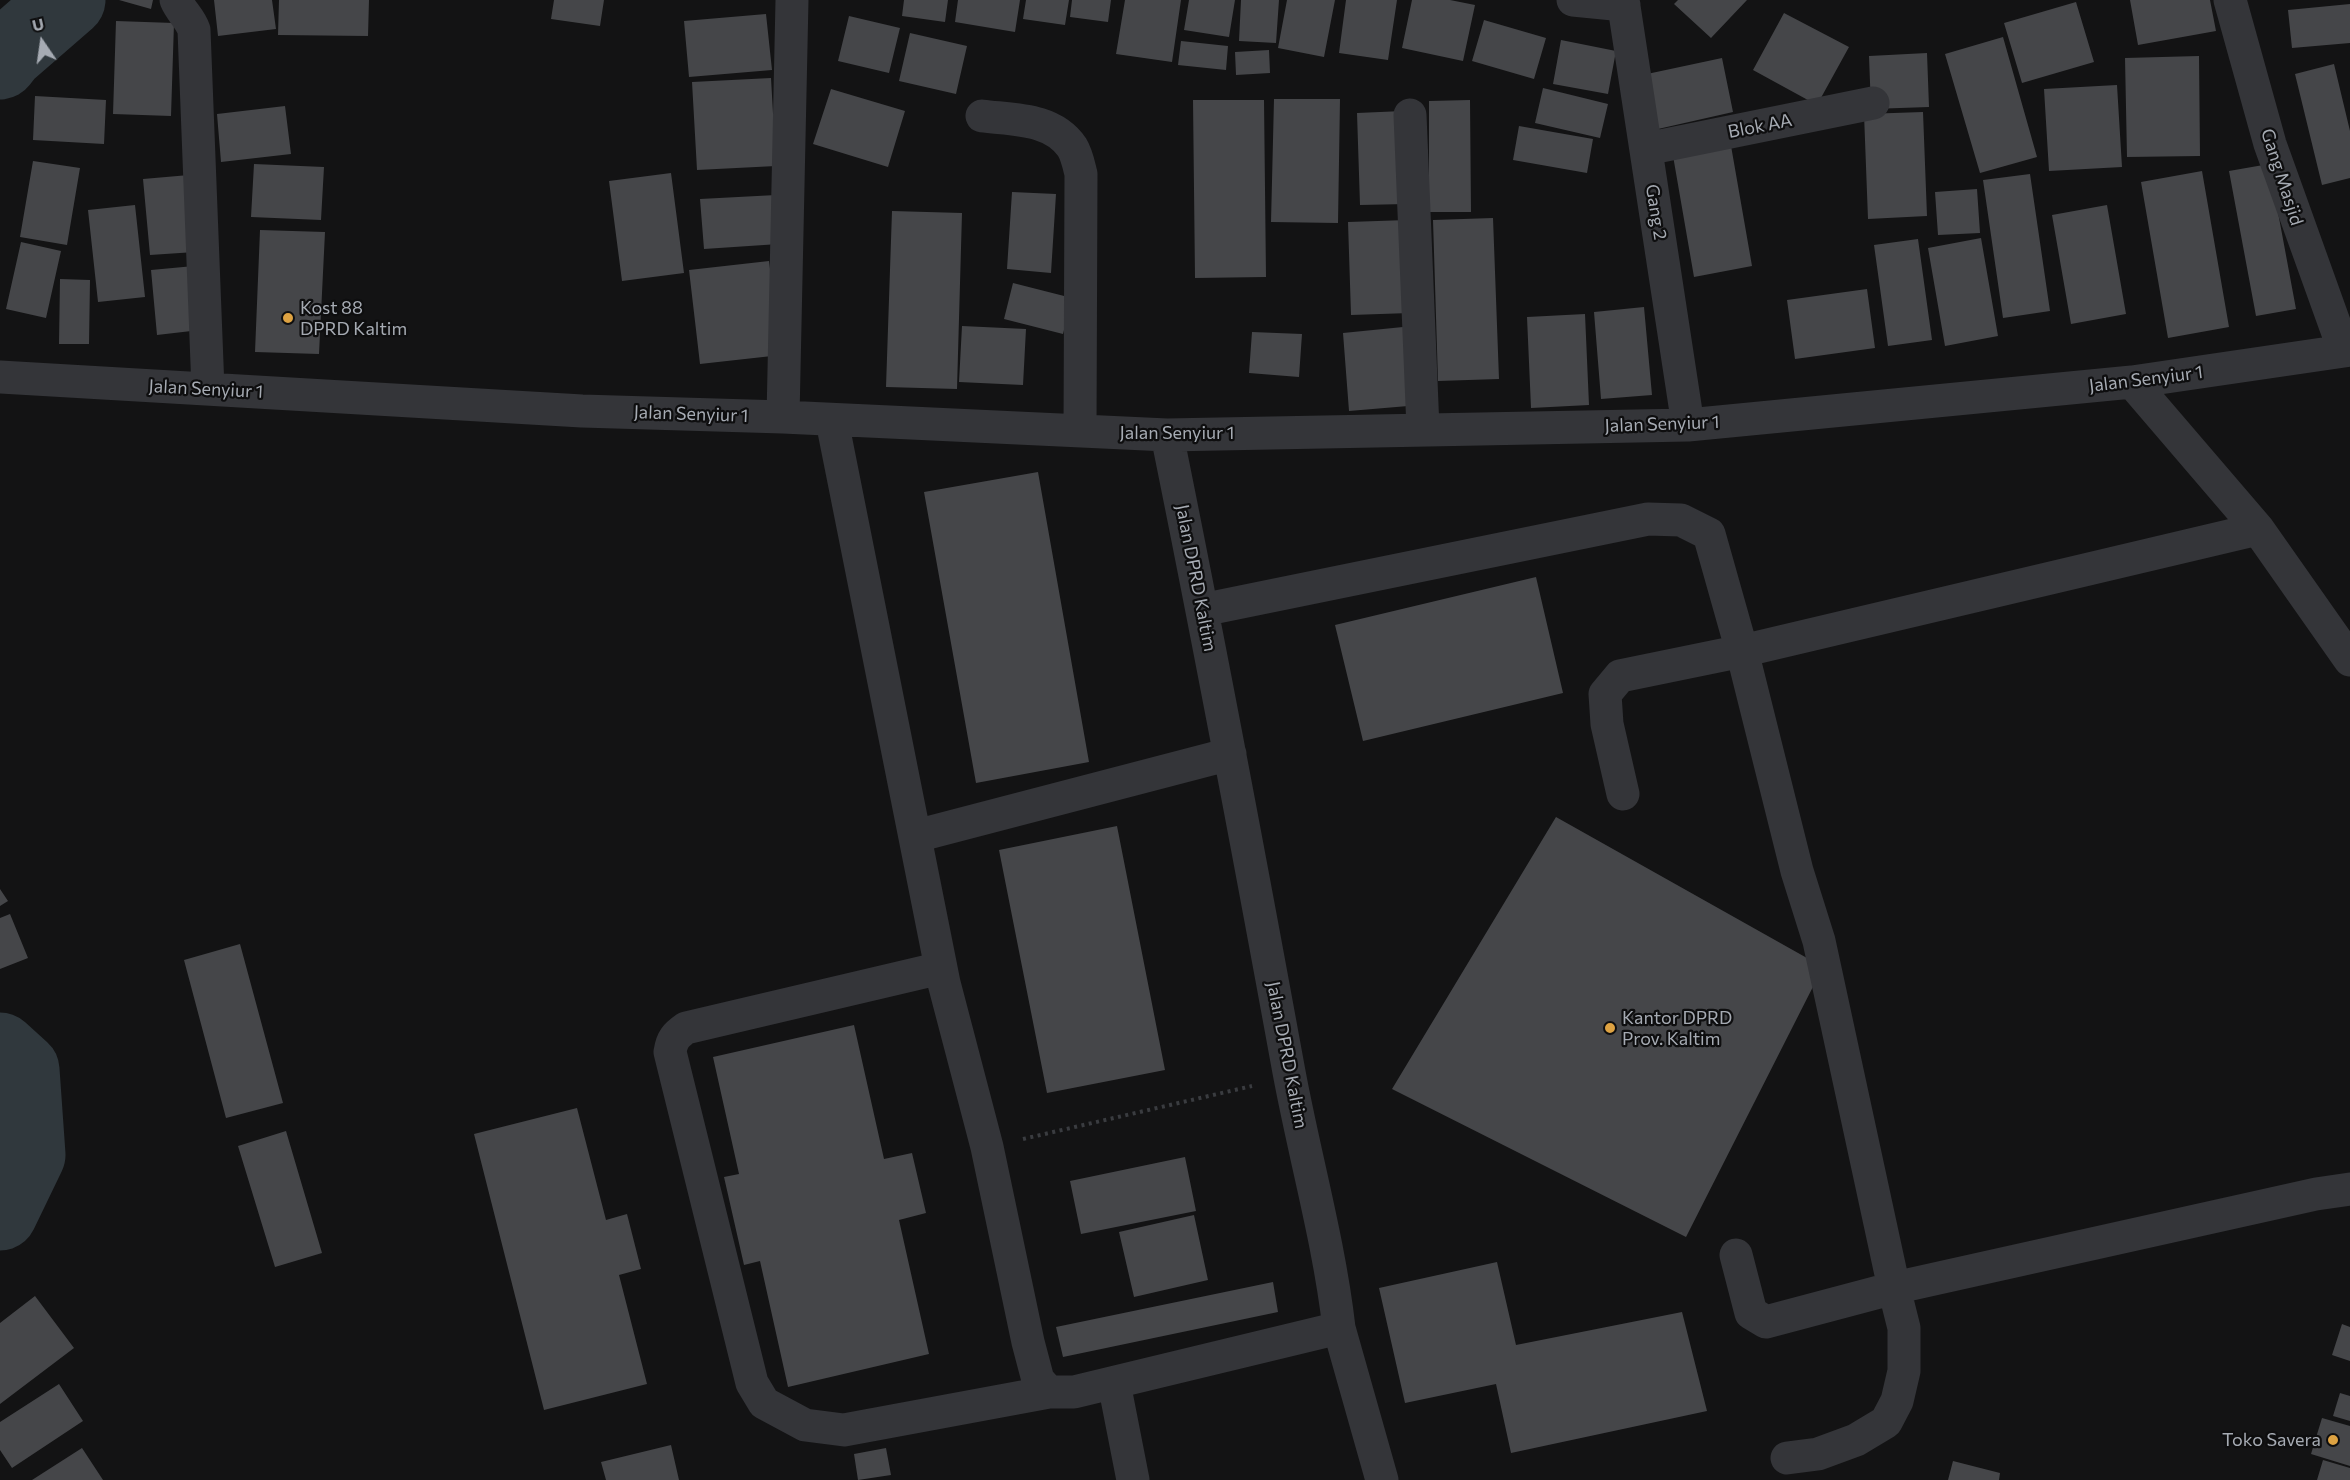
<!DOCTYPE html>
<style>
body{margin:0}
#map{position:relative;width:2350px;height:1480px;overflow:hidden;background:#131314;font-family:Commissioner,sans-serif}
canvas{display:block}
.north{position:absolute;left:12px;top:12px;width:60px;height:60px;-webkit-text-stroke:4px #0e0e0f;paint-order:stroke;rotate:347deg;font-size:16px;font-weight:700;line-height:24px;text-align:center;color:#a6abb3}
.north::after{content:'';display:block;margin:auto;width:21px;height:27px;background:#a6abb3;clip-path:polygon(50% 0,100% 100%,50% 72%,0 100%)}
</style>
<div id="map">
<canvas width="2350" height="1480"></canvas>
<div class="north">U</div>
</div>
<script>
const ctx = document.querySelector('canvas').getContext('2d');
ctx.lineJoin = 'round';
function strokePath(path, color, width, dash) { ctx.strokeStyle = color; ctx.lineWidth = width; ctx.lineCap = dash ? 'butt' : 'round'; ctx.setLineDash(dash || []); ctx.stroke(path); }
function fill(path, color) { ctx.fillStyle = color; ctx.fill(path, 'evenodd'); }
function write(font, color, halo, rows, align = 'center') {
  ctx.font = font + ' Commissioner,sans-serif'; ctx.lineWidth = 4.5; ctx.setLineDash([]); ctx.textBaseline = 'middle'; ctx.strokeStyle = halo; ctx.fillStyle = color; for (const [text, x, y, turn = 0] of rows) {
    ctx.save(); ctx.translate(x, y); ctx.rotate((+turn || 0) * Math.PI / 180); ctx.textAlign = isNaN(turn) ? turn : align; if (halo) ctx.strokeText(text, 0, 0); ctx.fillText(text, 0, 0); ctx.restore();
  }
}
const river = new Path2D(`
 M0,62L7,53L68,0
 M0,1050L22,1070L28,1155L0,1213`);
const building = new Path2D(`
 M119,0H153L151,9Z
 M214,0H272L276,29L218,36Z
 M279,0H369L368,36L278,35Z
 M554,0H604L600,26L551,19Z
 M904,0H948L945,22L902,16Z
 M958,0H1020L1015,32L955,22Z
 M1026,0H1069L1065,25L1023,19Z
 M1072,0H1111L1108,22L1070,17Z
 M1125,0H1181L1172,62L1116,54Z
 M1189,0H1235L1229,37L1184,30Z
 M1241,0H1279L1276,43L1239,41Z
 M1287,0H1335L1324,57L1278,48Z
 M1346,0H1397L1388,60L1339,53Z
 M1412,0H1450L1475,5L1463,61L1402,48Z
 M1678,0H1747L1711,38L1674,4Z
 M2130,0H2210L2216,31L2138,45Z
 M2076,2L2094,62L2022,83L2004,23Z
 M2350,4V43L2292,48L2288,10Z
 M1784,13L1849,47L1817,105L1753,70Z
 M766,14L772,70L689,77L684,21Z
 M849,16L900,28L889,73L838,61Z
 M1484,20L1546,38L1534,79L1472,61Z
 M116,21L174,23L171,116L113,114Z
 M910,33L967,46L956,94L899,81Z
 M2003,37L2037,157L1980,173L1945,54Z
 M1561,40L1616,51L1608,94L1553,84Z
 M1181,41L1228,46L1226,70L1178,65Z
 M1269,50L1270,73L1236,75L1235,52Z
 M1927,53L1929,107L1871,109L1869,56Z
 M2199,56L2200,156L2127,157L2125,58Z
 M1722,58L1733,112L1658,129L1647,74Z
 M2334,64L2350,131V178L2322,185L2295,74Z
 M771,78L776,166L697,170L692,82Z
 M2117,85L2122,167L2049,171L2044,89Z
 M1543,88L1608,104L1600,138L1535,123Z
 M831,89L905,111L888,167L813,144Z
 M35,96L106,100L104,144L33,140Z
 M1274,99H1340L1338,223L1271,222Z
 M1193,100H1264L1266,277L1195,278Z
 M1470,100L1471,212H1429V101Z
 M285,106L291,154L221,162L217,114Z
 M1403,111L1407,204L1360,205L1357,113Z
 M1923,112L1927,216L1868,219L1864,114Z
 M1519,126L1593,139L1587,173L1513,160Z
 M1730,140L1752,266L1694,277L1672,150Z
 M33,161L80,168L67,245L20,237Z
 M254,164L324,167L321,220L251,217Z
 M2269,164L2296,309L2256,316L2229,171Z
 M2202,171L2229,327L2168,338L2141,182Z
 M671,173L684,273L622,281L609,181Z
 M2030,174L2050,311L2003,318L1983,180Z
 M189,175L195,252L150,255L143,179Z
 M1977,189L1980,233L1938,235L1935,192Z
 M1012,192L1056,194L1051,273L1007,269Z
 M776,195L779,244L704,249L700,199Z
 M135,205L145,297L98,302L88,210Z
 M2107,205L2126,314L2071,324L2052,215Z
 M892,211L962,213L957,389L886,387Z
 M1493,218L1499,379L1438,381L1433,220Z
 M1407,220L1410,313L1351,315L1348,222Z
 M260,230L325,232L319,354L255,352Z
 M1981,238L1998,336L1945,346L1928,248Z
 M1918,239L1932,340L1888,346L1874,245Z
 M21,242L61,251L46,318L6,309Z
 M769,261L781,355L700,364L689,270Z
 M194,266L200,330L157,335L151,270Z
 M60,279L90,280L89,344H59Z
 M1013,283L1072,298L1063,334L1004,319Z
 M1867,289L1875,348L1795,359L1787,300Z
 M1644,307L1652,395L1601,399L1594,312Z
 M1585,314L1589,405L1531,408L1527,317Z
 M962,326L1026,329L1023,385L959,382Z
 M1413,326L1420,405L1349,411L1343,333Z
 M1252,332L1302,334L1299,377L1249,373Z
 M1038,472L1089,762L976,783L924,492Z
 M1536,577L1563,693L1363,741L1335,625Z
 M1556,817L1823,967L1686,1237L1392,1089Z
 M1117,826L1165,1070L1047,1093L999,850Z
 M0,889L8,901L0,906Z
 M10,914L28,958L0,969V918Z
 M240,944L283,1103L226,1118L184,960Z
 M854,1025L884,1159L912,1153L926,1213L899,1220L929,1354L788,1387L760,1261L744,1265L724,1177L739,1174L713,1057Z
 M577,1108L606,1220L627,1214L641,1269L619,1275L647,1384L544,1410L474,1134Z
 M286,1131L322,1253L275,1267L238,1146Z
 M1185,1157L1196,1211L1081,1234L1070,1181Z
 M1194,1215L1208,1280L1134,1297L1119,1232Z
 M1497,1262L1516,1345L1682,1312L1707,1411L1511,1453L1496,1384L1405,1403L1379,1288Z
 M1273,1282L1278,1312L1063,1357L1056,1327Z
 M35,1296L74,1348L0,1404V1323Z
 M2342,1324L2350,1327V1361L2332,1355Z
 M59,1384L83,1421L12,1468L0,1450V1422Z
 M2340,1393L2350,1396V1421L2333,1416Z
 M2322,1418L2350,1426V1466L2311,1454Z
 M671,1445L679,1480H606L601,1462Z
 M82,1448L103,1480H32Z
 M886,1448L891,1475L858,1480L854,1454Z
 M2323,1460L2350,1468V1480H2317Z
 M1953,1461L2000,1473L1999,1480H1948Z`);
const path = new Path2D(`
 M1023,1139L1252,1086`);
const minor = new Path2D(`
 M176,0C181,12 190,18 194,30L208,389
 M1573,0L1624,5
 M1623,0L1688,425
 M2230,0L2270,144L2344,350
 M1410,115L1423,429
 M982,116C1014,120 1052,118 1072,147C1077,155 1079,166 1081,174L1080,431
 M1646,149L1873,103
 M0,377L582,411L783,417L1167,435L1688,425L2132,382L2350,350
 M2132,382L2258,529L2350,660
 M783,417L792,0
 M832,421L944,983L987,1147L1028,1342L1038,1380L1049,1392H1074L1339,1328C1329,1241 1305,1158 1289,1072C1250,859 1210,647 1167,435
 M1202,610L1648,519L1681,520L1709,534L1742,651L2258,529
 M1623,794L1607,724L1605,694L1620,676L1742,651L1797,871L1819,941L1894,1288L2316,1194L2350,1189
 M916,836L1230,754
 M941,968L686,1028C676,1035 672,1039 670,1052L752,1383L764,1403L805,1425L844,1430L1049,1392
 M1736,1255L1751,1313L1766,1322L1894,1288L1904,1328V1371L1897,1401L1886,1422L1856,1440L1818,1454L1787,1458
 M1339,1328L1382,1480
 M1114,1383L1133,1480`);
const markers = [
 [288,318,6,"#dda242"],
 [1610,1028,6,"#dda242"],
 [2333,1440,6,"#dda242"]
];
const streetNames = [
 ["Blok AA",1760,126,-11],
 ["Gang Masjid",2282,177,72],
 ["Gang 2",1656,212,81],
 ["Jalan Senyiur 1",2146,379,-7],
 ["Jalan Senyiur 1",206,389,3],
 ["Jalan Senyiur 1",691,414,2],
 ["Jalan Senyiur 1",1662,424,-2],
 ["Jalan Senyiur 1",1177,433],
 ["Jalan DPRD Kaltim",1196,578,79],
 ["Jalan DPRD Kaltim",1287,1055,79]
];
const poiNames = [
 ["Kost 88",300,308],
 ["DPRD Kaltim",300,329],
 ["Kantor DPRD",1622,1018],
 ["Prov. Kaltim",1622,1039],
 ["Toko Savera",2321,1440,"right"]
];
strokePath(river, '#30383d', 75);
fill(building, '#454649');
strokePath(path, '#3a3c40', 4, [3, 4.5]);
strokePath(minor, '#343539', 33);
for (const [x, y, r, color] of markers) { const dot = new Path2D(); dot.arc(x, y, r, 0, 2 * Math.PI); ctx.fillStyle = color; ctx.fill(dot); strokePath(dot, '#0e0e0f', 2); }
write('18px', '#a6abb3', '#0e0e0f', streetNames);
write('18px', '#a6abb3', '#0e0e0f', poiNames, 'left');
</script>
